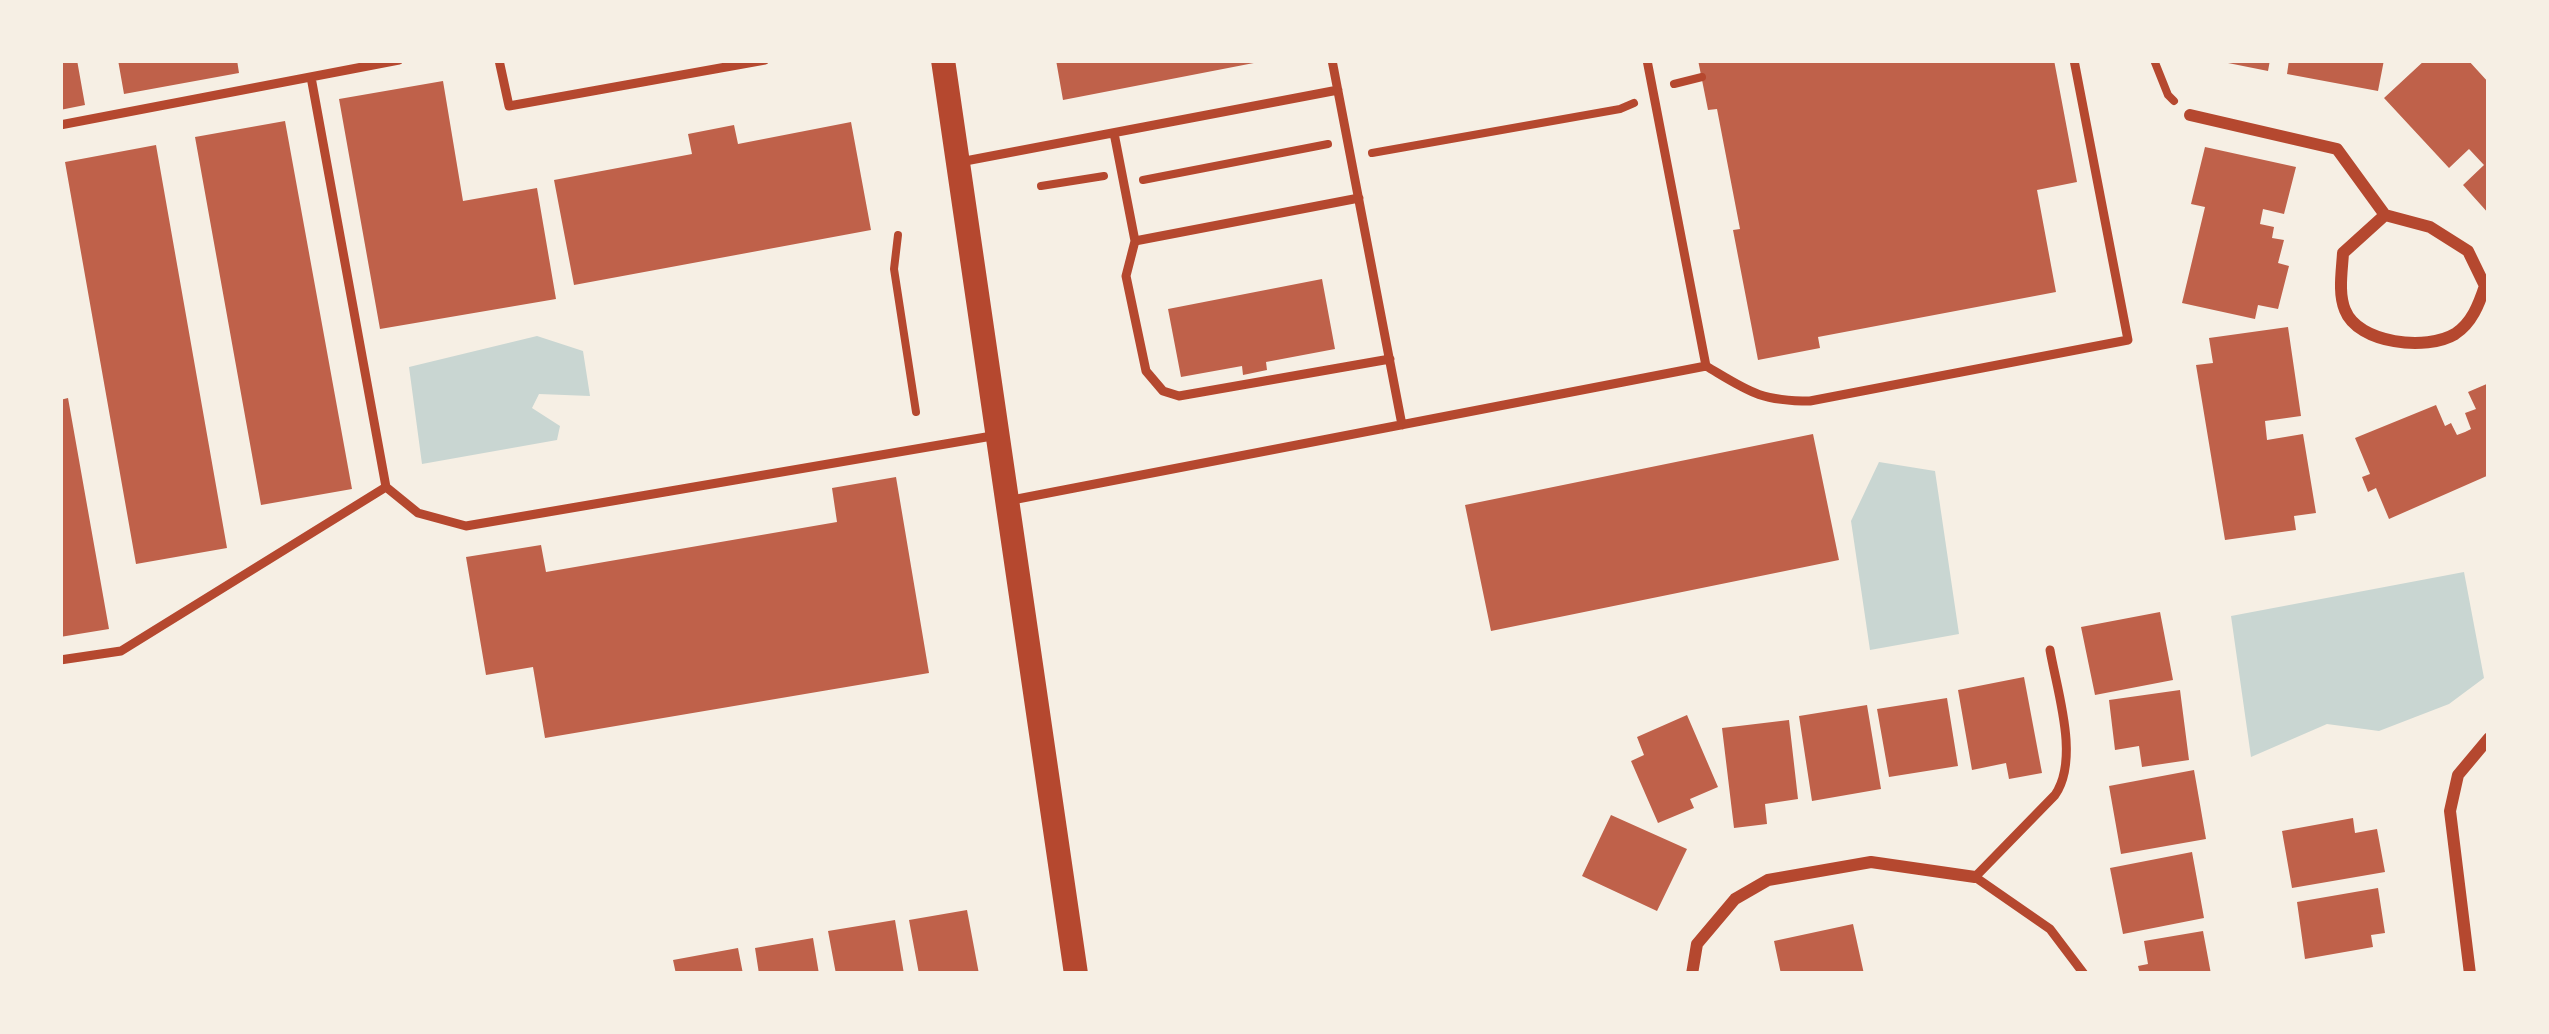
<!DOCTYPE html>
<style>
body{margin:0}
#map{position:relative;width:2549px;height:1034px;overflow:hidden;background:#f6efe4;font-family:Figtree,sans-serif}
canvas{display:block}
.frame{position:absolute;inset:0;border:63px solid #f6efe4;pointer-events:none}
</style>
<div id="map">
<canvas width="2549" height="1034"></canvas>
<div class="frame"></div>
</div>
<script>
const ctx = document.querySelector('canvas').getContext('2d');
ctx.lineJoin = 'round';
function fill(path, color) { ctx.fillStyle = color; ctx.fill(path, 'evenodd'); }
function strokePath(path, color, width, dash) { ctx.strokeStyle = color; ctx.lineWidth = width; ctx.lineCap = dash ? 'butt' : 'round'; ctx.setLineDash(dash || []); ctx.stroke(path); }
const water = new Path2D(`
 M537,336L583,351L590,396L539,394L532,408L560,426L557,440L422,464L409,367Z
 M1879,462L1935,471L1959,634L1870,650L1851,521Z
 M2464,572L2484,678L2449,704L2379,731L2327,724L2251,757L2231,616Z`);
const building = new Path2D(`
 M60,60H77L85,105L60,110Z
 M118,60H237L239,73L124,94Z
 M1056,60H1259V62L1063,100Z
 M1698,60H2054L2077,182L2037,190L2056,292L1818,337L1820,348L1758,360L1733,230L1740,229L1717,109L1708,110Z
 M2223,60H2270L2268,71L2223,62Z
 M2289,60H2384L2378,91L2287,74Z
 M2425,60H2468L2489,83V214L2463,185L2484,165L2469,149L2449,168L2384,98Z
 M443,81L463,201L537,188L556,299L380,329L339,99Z
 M285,121L352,489L261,505L195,137Z
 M851,122L871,230L574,285L554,180L692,154L688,134L734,125L738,144Z
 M156,145L227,548L136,564L65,162Z
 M2205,147L2296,167L2284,214L2263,209L2260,224L2274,227L2272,238L2284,240L2278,263L2289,266L2278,309L2258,305L2255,319L2182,303L2205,207L2191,204Z
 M1322,279L1335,349L1266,362L1267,370L1243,375L1242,366L1181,377L1168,309Z
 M2288,327L2301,416L2265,421L2267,440L2303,434L2316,513L2294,516L2296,530L2225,540L2196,365L2213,363L2209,338Z
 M2489,383V475L2389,519L2376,488L2368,492L2362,477L2370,474L2355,438L2436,405L2445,426L2451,423L2457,435L2465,432L2471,429L2465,413L2476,409L2468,392Z
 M68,398L109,629L60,637V400Z
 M1813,434L1839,560L1491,631L1465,505Z
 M896,477L929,673L545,738L533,667L486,675L466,557L541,545L546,572L837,522L832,488Z
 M2160,612L2173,680L2095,695L2081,627Z
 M2024,677L2042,773L2009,779L2006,763L1972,770L1958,690Z
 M2180,690L2189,760L2142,767L2139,746L2115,750L2109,700Z
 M1947,698L1958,766L1889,777L1877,709Z
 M1867,705L1881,789L1812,801L1799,716Z
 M1687,715L1718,787L1690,799L1694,808L1658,823L1631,761L1644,755L1637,737Z
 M1789,720L1798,799L1765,804L1767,824L1734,828L1722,728Z
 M2194,770L2206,839L2121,854L2109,786Z
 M1611,815L1687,849L1657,911L1582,876Z
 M2353,818L2355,833L2377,829L2385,872L2292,888L2282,831Z
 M2192,852L2204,918L2123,934L2110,868Z
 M2378,888L2385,933L2371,935L2373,947L2305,959L2297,902Z
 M967,910L979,974H919L909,920Z
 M895,920L904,974H836L828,931Z
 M1853,924L1864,974H1781L1774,941Z
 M2203,931L2211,974H2140L2138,966L2148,964L2144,941Z
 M813,938L819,974H759L755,948Z
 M738,948L743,974H676L673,960Z`);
const path = new Path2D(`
 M2154,60L2168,95L2174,101
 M1674,84L1702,77
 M1372,153L1620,109L1634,103
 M1143,180L1328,144
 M1041,186L1104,176
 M898,235L894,269L916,412`);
const service = new Path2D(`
 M499,60L509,106L765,60
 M1332,60L1402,425
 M60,125L399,60
 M1114,133L1135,241L1359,198
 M960,162L1338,90
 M1135,241L1126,276L1146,371L1163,391L1179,396L1390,359
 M1706,366C1748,391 1759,401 1810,401L2128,340L2074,60
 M386,487L418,513L466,526L992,436
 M1012,500L1706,366L1647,60
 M2050,650C2057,691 2080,759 2055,795L1975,877L2050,929L2084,974
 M60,660L121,651L386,487L311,77`);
const minor = new Path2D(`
 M2190,115L2337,149L2385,215L2343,253C2342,271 2338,293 2345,310C2358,344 2427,351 2455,334C2472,323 2479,304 2485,286
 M2385,215L2430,227L2468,251L2485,286H2489
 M1692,974L1697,944L1735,899L1768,880L1871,862L1975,877
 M2470,974L2450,811L2458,775L2489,738`);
const secondary = new Path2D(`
 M943,60L1076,974`);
fill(water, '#c9d6d2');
fill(building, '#bf614a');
strokePath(path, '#b5482f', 8);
strokePath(service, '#b5482f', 9);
strokePath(minor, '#b5482f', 12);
strokePath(secondary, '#b5482f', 24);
</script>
